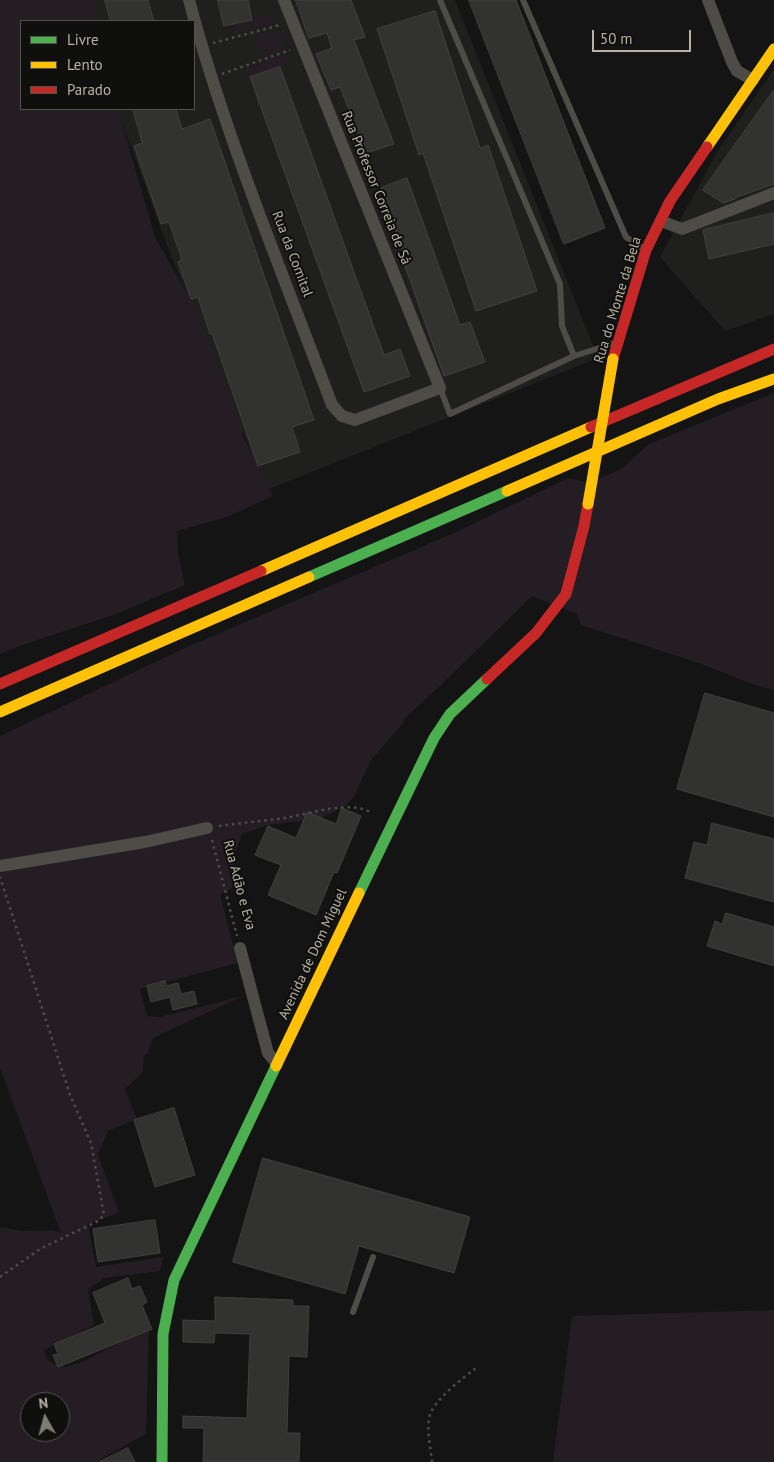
<!DOCTYPE html>
<meta charset="utf-8">
<style>
body{margin:0}
#map{position:relative;width:774px;height:1462px;overflow:hidden;background:#141414;font-family:"PT Sans",sans-serif}
canvas{display:block}
.legend{position:absolute;left:20px;top:20px;width:175px;height:90px;box-sizing:border-box;background:#0f100e;border:1px solid #52514a;margin:0;padding:6px 9px;list-style:none;font-size:15px;color:#b7b2a3}
.legend li{display:flex;align-items:center;gap:10px;height:25px}
.legend b{width:25px;border:1px solid #52514a}
.north{position:absolute;left:20px;top:1392px;width:50px;height:50px;box-sizing:border-box;background:#0f100e;border:1px solid #52514a;border-radius:50%;rotate:353deg;font-size:14px;font-weight:700;line-height:20px;text-align:center;color:#b7b2a3}
.north::after{content:'';display:block;margin:auto;width:18px;height:22px;background:#7e7b71;clip-path:polygon(50% 0,100% 100%,50% 72%,0 100%)}
.scale{position:absolute;left:592px;top:30px;width:99px;height:22px;box-sizing:border-box;border:2px solid #b7b2a3;border-top:0;padding-left:6px;font-size:15px;line-height:18px;white-space:nowrap;color:#b7b2a3;-webkit-text-stroke:4px #0f100e;paint-order:stroke}
</style>
<div id="map">
<canvas width="774" height="1462"></canvas>
<ul class="legend">
<li><b style="height:6px;background:#4caf50"></b>Livre</li>
<li><b style="height:6px;background:#ffc107"></b>Lento</li>
<li><b style="height:6px;background:#c62828"></b>Parado</li>
</ul>
<div class="north">N</div>
<div class="scale">50 m</div>
</div>
<script>
const ctx = document.querySelector('canvas').getContext('2d');
ctx.lineJoin = 'round';
function fill(path, color) { ctx.fillStyle = color; ctx.fill(path, 'evenodd'); }
function strokePath(path, color, width, dash) { ctx.strokeStyle = color; ctx.lineWidth = width; ctx.lineCap = dash ? 'butt' : 'round'; ctx.setLineDash(dash || []); ctx.stroke(path); }
function write(font, color, halo, rows, align = 'center') {
  ctx.font = font + ' "PT Sans",sans-serif'; ctx.lineWidth = 4; ctx.setLineDash([]); ctx.textBaseline = 'middle'; ctx.strokeStyle = halo; ctx.fillStyle = color; for (const [text, x, y, turn = 0] of rows) {
    ctx.save(); ctx.translate(x, y); ctx.rotate((+turn || 0) * Math.PI / 180); ctx.textAlign = isNaN(turn) ? turn : align; if (halo) ctx.strokeText(text, 0, 0); ctx.fillText(text, 0, 0); ctx.restore();
  }
}
const built = new Path2D(`
 M84,0H455L598,358L266,490L170,253L117,109H194V21H90Z
 M774,69V314L725,331L660,257L717,152Z`);
const green = new Path2D(`
 M0,0H95L99,21H21V109H118L155,237L194,306L243,427L242,435L261,470L273,496L227,517L177,531L178,553L185,585L116,614L22,645L0,654Z
 M272,14L274,23L233,35L230,26Z
 M277,30L284,48L262,56L255,36Z
 M286,54L289,63L247,78L244,70Z
 M774,393V690L752,684L699,663L581,625L577,614L532,596L439,687L405,718L404,722L371,760L354,797L344,807L319,819L268,825L242,834L234,857L232,888L220,895L238,963L140,989L147,1016L160,1017L243,996L153,1038L147,1054L144,1056L143,1072L125,1089L137,1119L108,1131L98,1154L119,1213L88,1224L96,1267L163,1257L160,1271L105,1278L88,1289L94,1325L44,1350L48,1361L65,1367L82,1362L149,1328L146,1434L96,1462H0V1227L22,1231L52,1230L61,1233L0,1068V736L189,646L452,534L568,478L586,482L609,475L621,469L649,444ZM30,1402H60V1432H30Z
 M774,1310V1462H553L572,1316Z`);
const building = new Path2D(`
 M105,0H148L154,21H111Z
 M218,0H248L252,20L224,26Z
 M296,0H351L365,37L354,40L394,144L366,153L340,87L331,90L316,54L332,48L327,33L309,38Z
 M469,0H516L605,228L564,244Z
 M435,11L480,148L488,145L537,291L476,311L423,153L419,155L377,29Z
 M280,67L384,355L400,349L410,376L364,392L250,77Z
 M774,90V184L737,197L735,199L723,203L703,190Z
 M133,109H176L182,129L210,119L314,420L292,427L300,452L258,466L212,333L210,334L198,297L191,299L178,262L182,260L169,222L161,224L134,146L142,143Z
 M407,178L460,325L470,322L485,362L444,376L401,255L404,254L381,188Z
 M774,213V244L709,259L703,230Z
 M705,693L774,713V817L677,789Z
 M342,808L361,816L337,873L334,872L316,915L268,895L281,865L255,855L268,826L296,838L307,812L336,824Z
 M712,823L774,839V902L685,878L694,842L707,845Z
 M726,913L774,927V966L707,946L715,921L722,924Z
 M165,981L166,986L178,983L181,994L194,991L197,1004L173,1010L170,997L151,1002L147,986Z
 M174,1108L195,1175L155,1187L134,1120Z
 M263,1158L470,1217L454,1273L359,1246L345,1294L233,1262Z
 M155,1220L160,1253L98,1262L93,1229Z
 M128,1278L132,1289L140,1286L147,1302L142,1305L152,1329L58,1367L53,1355L58,1354L54,1344L105,1323L93,1293Z
 M215,1297L293,1300V1306H309L307,1357L289,1356L287,1433H300L299,1462H203L204,1428H183V1416L247,1418L250,1334L215,1333L214,1343L183,1342V1320L215,1321Z
 M128,1448L135,1462H99Z`);
const path = new Path2D(`
 M213,43L280,25
 M222,74L290,50
 M219,826C241,823 263,821 285,818C310,814 349,799 372,813
 M212,840L237,936
 M0,1277L40,1249L98,1221L104,1215L91,1143L70,1095L0,877
 M432,1462C431,1449 425,1424 431,1412C439,1396 462,1379 476,1368`);
const lane = new Path2D(`
 M440,0L560,284L562,326L574,356
 M523,0L626,237L645,250
 M440,388L450,414L574,356L615,343
 M353,1312L373,1257`);
const street = new Path2D(`
 M189,0C226,139 282,271 332,405L342,416L355,420L440,388L284,0
 M708,0L732,62L737,71L753,80
 M661,221L682,229L774,193
 M0,866L145,842L207,828
 M240,948L268,1053L277,1064`);
const fast = new Path2D(`
 M309,577L507,491
 M359,893L434,738L450,714L487,679
 M162,1462L163,1334L174,1280L276,1066`);
const slow = new Path2D(`
 M707,147L774,49
 M507,491L718,399L774,379
 M261,571L591,427
 M0,712L309,577
 M276,1066L359,893`);
const jam = new Path2D(`
 M613,359L646,250L670,201L707,147
 M591,427L774,349
 M487,679L536,633L566,594L584,526L588,504
 M0,684L261,571`);
const slowBridge = new Path2D(`
 M588,504L613,359`);
const streetNames = [
 ["Rua Professor Correia de Sá",376,188,68],
 ["Rua da Comital",292,254,69],
 ["Rua do Monte da Bela",618,300,-73],
 ["Rua Adão e Eva",239,885,75],
 ["Avenida de Dom Miguel",313,954,-65]
];
fill(built, '#1f201e');
fill(green, '#251d24');
fill(building, '#323230');
strokePath(building, '#41403c', 1);
strokePath(path, '#4e4d49', 2.5, [2.5, 4]);
strokePath(lane, '#4d4c47', 6);
strokePath(street, '#4d4c47', 12);
strokePath(fast, '#4caf50', 11);
strokePath(slow, '#ffc107', 11);
strokePath(jam, '#c62828', 11);
strokePath(slowBridge, '#ffc107', 11);
write('14px', '#b7b2a3', '#0f100e', streetNames);
</script>
